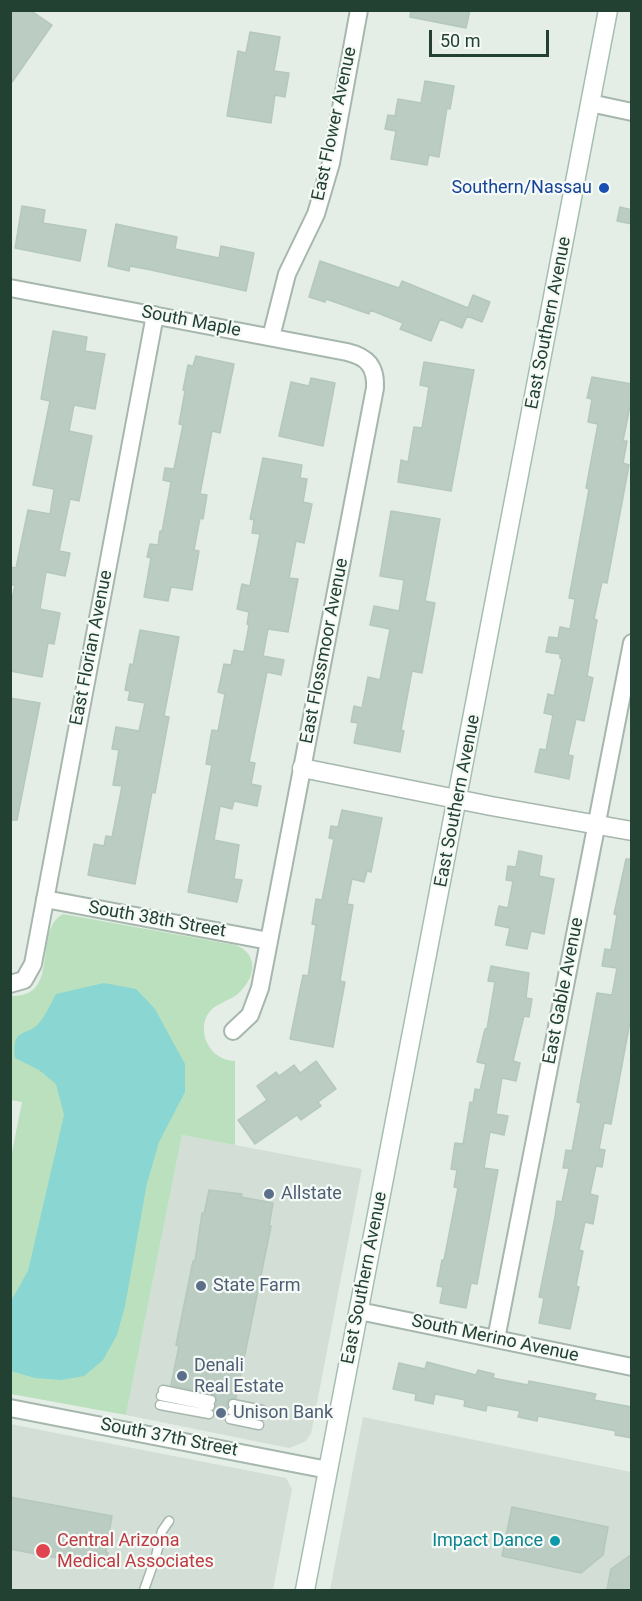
<!DOCTYPE html>
<style>
body{margin:0}
#map{position:relative;width:642px;height:1601px;overflow:hidden;background:#e4eee7;font-family:Roboto,sans-serif}
canvas{display:block}
.frame{position:absolute;inset:0;border:12px solid #224132;pointer-events:none}
.scale{position:absolute;left:429px;top:30px;width:120px;height:27px;box-sizing:border-box;border:3px solid #224132;border-top:0;padding-left:8px;font-size:18px;line-height:21px;white-space:nowrap;color:#224132;-webkit-text-stroke:4px #f5faf6;paint-order:stroke}
</style>
<div id="map">
<canvas width="642" height="1601"></canvas>
<div class="frame"></div>
<div class="scale">50 m</div>
</div>
<script>
const ctx = document.querySelector('canvas').getContext('2d');
ctx.lineJoin = 'round';
function fill(path, color) { ctx.fillStyle = color; ctx.fill(path, 'evenodd'); }
function strokePath(path, color, width, dash) { ctx.strokeStyle = color; ctx.lineWidth = width; ctx.lineCap = dash ? 'butt' : 'round'; ctx.setLineDash(dash || []); ctx.stroke(path); }
function write(font, color, halo, rows, align = 'center') {
  ctx.font = font + ' Roboto,sans-serif'; ctx.lineWidth = 4.5; ctx.setLineDash([]); ctx.textBaseline = 'middle'; ctx.strokeStyle = halo; ctx.fillStyle = color; for (const [text, x, y, turn = 0] of rows) {
    ctx.save(); ctx.translate(x, y); ctx.rotate((+turn || 0) * Math.PI / 180); ctx.textAlign = isNaN(turn) ? turn : align; if (halo) ctx.strokeText(text, 0, 0); ctx.fillText(text, 0, 0); ctx.restore();
  }
}
const built = new Path2D(`
 M182,1135L362,1169L311,1434L306,1441L297,1445L289,1448L126,1415Z
 M363,1417L631,1472V1590H330Z
 M10,1424L286,1478L292,1489L273,1590H11Z`);
const green = new Path2D(`
 M63,914L235,945C260,954 255,978 239,993C231,1000 218,1003 211,1010C197,1025 205,1050 222,1058C226,1060 231,1061 235,1061V1145L182,1135L126,1415L11,1394L10,1162L22,1102L11,1100L10,1006L12,996C62,997 32,930 63,914Z`);
const water = new Path2D(`
 M104,983L136,989L155,1009L185,1064V1092L159,1142L147,1183L125,1306L117,1335L103,1360L84,1376L61,1380L35,1378L11,1371V1301L28,1271L64,1115L56,1084L39,1070L15,1058C11,1026 28,1037 39,1023C46,1015 51,1003 56,994Z`);
const building = new Path2D(`
 M10,10H30L52,25L10,85Z
 M411,10H470L466,28L410,17Z
 M250,32L280,37L274,71L289,73L285,97L275,95L271,123L227,116L238,51L246,53Z
 M425,81L454,86L450,109L447,108L439,157L429,155L427,165L391,159L396,131L385,129L388,115L395,116L398,99L421,103Z
 M22,206L45,210L43,223L86,230L80,261L15,248Z
 M620,207L632,210V224L617,221Z
 M116,224L177,237L175,249L219,258L221,246L254,253L246,291L151,270L130,266L129,271L108,266Z
 M320,261L399,288L402,281L468,308L473,295L490,302L482,322L467,316L462,328L440,319L431,341L400,329L403,323L370,310L369,314L326,299L325,302L309,297Z
 M53,331L87,337L85,351L105,354L95,409L74,405L69,431L92,436L79,501L70,499L59,551L70,553L65,576L46,572L40,609L60,613L54,644L48,643L42,677L10,671V609L15,585H10V567L16,568L28,510L50,514L54,489L33,485L50,401L41,399Z
 M196,356L234,364L220,433L212,431L200,494L207,495L203,519L200,518L194,550L199,551L192,590L171,587L168,601L144,597L151,558L147,557L150,544L158,545L160,531L162,532L171,482L163,480L165,468L174,469L183,425L179,424L185,391L183,390L188,365L193,366Z
 M424,362L474,370L451,491L398,482L401,460L408,462L414,427L422,428L429,387L420,385Z
 M592,377L632,384V396L623,441H627L623,463L629,465L607,583L602,582L594,619L597,620L587,676L593,678L584,721L576,719L568,755L573,756L569,779L535,772L540,749L546,750L553,715L544,713L548,694L554,696L562,659L560,658V654L546,652L549,637L558,638L560,627L570,629L575,599L569,598L589,489L586,488L598,424L588,422L592,399L587,398Z
 M311,378L335,383L323,446L279,436L291,382L309,386Z
 M263,458L302,465L300,478L307,479L303,502L312,504L304,543L296,541L289,578L298,579L288,632L268,629L263,656L284,660L281,675L267,672L249,762L255,763L251,784L261,786L257,806L234,801L232,809L220,806L214,840L239,845L234,879L242,880L237,902L188,892L212,765L206,764L212,730L218,731L225,694L218,692L224,664L231,665L234,650L244,652L249,625L247,624L249,612L237,609L242,584L250,586L260,534L252,533L254,520L250,519Z
 M391,511L440,519L425,601L435,603L422,673L412,671L401,730L404,731L400,752L354,743L358,723L351,722L354,706L362,708L368,677L380,680L390,629L370,625L374,606L399,611L404,580L380,576Z
 M140,630L179,637L164,716L169,717L155,793L152,792L135,884L88,875L94,844L104,846L106,836L112,837L122,786L113,785L119,750L112,749L116,727L139,731L145,703L128,700L130,691L125,690L130,664L133,665Z
 M10,698L40,703L17,820H10Z
 M342,810L382,818L371,872L367,871L364,882L352,879L347,904L353,905L340,981L345,982L333,1047L290,1039L303,975L308,976L316,925L312,924L316,899L322,900L334,839L329,838L331,826L338,827Z
 M519,851L542,856L539,876L554,879L544,934L531,931L527,949L506,945L510,928L495,925L499,906L508,908L513,881L506,880L508,866L516,867Z
 M626,859H632V1023L630,1022L611,1124L604,1123L599,1149L605,1150L602,1167L596,1166L590,1194L598,1196L593,1224L585,1222L579,1250L583,1251L576,1286L579,1287L570,1329L539,1323L544,1298L539,1297L555,1217L557,1201L562,1202L569,1168H563L566,1150L572,1151L581,1103L577,1102L597,993L612,995L617,968L602,966L605,949L611,950L617,915L614,914Z
 M491,966L529,973L526,998L532,999L529,1017L524,1016L513,1061L520,1063L516,1081L502,1078L496,1114L508,1116L504,1135L490,1132L484,1168L498,1170L477,1284L471,1283L466,1308L440,1303L443,1287L437,1286L442,1260H444L458,1188L454,1187L457,1170L451,1169L455,1143L463,1144L470,1102L473,1103L475,1089L480,1090L486,1064L477,1062L485,1029H487L495,982L488,981Z
 M316,1061L336,1089L318,1102L321,1106L301,1120L297,1115L255,1144L238,1120L267,1100L257,1086L276,1072L279,1076L294,1065L300,1073Z
 M209,1190L242,1194L241,1197L273,1203L269,1226H271L236,1398L228,1400L226,1414L224,1417L215,1416L214,1411L217,1401L215,1395L171,1385L179,1346L176,1345L193,1261H195L202,1213L204,1214Z
 M427,1362L476,1375L478,1370L494,1374L493,1378L528,1385L529,1381L596,1394L594,1400L632,1407V1438L615,1435L616,1431L538,1416L537,1421L518,1417L520,1411L487,1405L486,1411L464,1406L465,1400L435,1394L433,1404L415,1400L416,1394L393,1389L399,1363L425,1369Z
 M10,1497L112,1516L106,1552L108,1553L105,1569L88,1566L89,1564L10,1549Z
 M512,1507L608,1527L603,1555L581,1573L502,1556Z
 M632,1554V1590H607L611,1569Z`);
const service = new Path2D(`
 M163,1390L211,1400
 M161,1396L210,1406
 M233,1404L262,1410
 M160,1405L209,1414
 M232,1411L261,1416
 M230,1419L259,1425
 M144,1590L156,1556L162,1531L169,1521`);
const minor = new Path2D(`
 M590,103L632,112
 M10,288L347,352C368,357 376,367 375,388L260,988L250,1015L233,1031
 M271,337L287,274L316,214L331,163L359,10
 M45,899L269,941
 M10,984L24,980L33,964L155,315
 M359,1311L632,1367
 M496,1339L632,643
 M10,1408L328,1470`);
const tertiary = new Path2D(`
 M302,768L491,806L632,831`);
const secondary = new Path2D(`
 M305,1590L608,10`);
const markers = [
 [604,188,6,"#1a4fb4"],
 [269,1194,6,"#5c6f8a"],
 [201,1286,6,"#5c6f8a"],
 [182,1376,6,"#5c6f8a"],
 [221,1413,6,"#5c6f8a"],
 [555,1541,6,"#0f9aa8"],
 [43,1551,8,"#e0444e"]
];
const streetNames = [
 ["East Flower Avenue",335,124,-78],
 ["South Maple",191,322,11],
 ["East Southern Avenue",549,323,-79],
 ["East Florian Avenue",92,648,-79],
 ["East Flossmoor Avenue",325,651,-79],
 ["East Southern Avenue",458,801,-79],
 ["South 38th Street",157,920,10],
 ["East Gable Avenue",564,991,-79],
 ["East Southern Avenue",365,1278,-79],
 ["South Merino Avenue",495,1339,12],
 ["South 37th Street",169,1438,11]
];
const transitNames = [
 ["Southern/Nassau",592,188]
];
const serviceNames = [
 ["Allstate",281,1194],
 ["State Farm",213,1286],
 ["Denali",194,1366],
 ["Real Estate",194,1387],
 ["Unison Bank",233,1413]
];
const healthNames = [
 ["Central Arizona",57,1541],
 ["Medical Associates",57,1562]
];
const cultureNames = [
 ["Impact Dance",543,1541]
];
fill(built, '#d2ded6');
fill(green, '#bbe0be');
fill(water, '#89d6d2');
fill(building, '#bbccc2');
strokePath(building, '#b5c8bd', 1.5);
strokePath(service, '#a6b7ad', 11);
strokePath(minor, '#a6b7ad', 20);
strokePath(tertiary, '#a6b7ad', 21);
strokePath(secondary, '#a4beb0', 21);
strokePath(service, '#fff', 8);
strokePath(minor, '#fff', 16);
strokePath(tertiary, '#fff', 18);
strokePath(secondary, '#fff', 18);
for (const [x, y, r, color] of markers) { const dot = new Path2D(); dot.arc(x, y, r, 0, 2 * Math.PI); ctx.fillStyle = color; ctx.fill(dot); strokePath(dot, '#f5faf6', 2); }
write('18px', '#224132', '#f5faf6', streetNames);
write('18px', '#164399', '#f5faf6', transitNames, 'right');
write('18px', '#4e5e75', '#f5faf6', serviceNames, 'left');
write('18px', '#be3a42', '#f5faf6', healthNames, 'left');
write('18px', '#0d838f', '#f5faf6', cultureNames, 'right');
</script>
